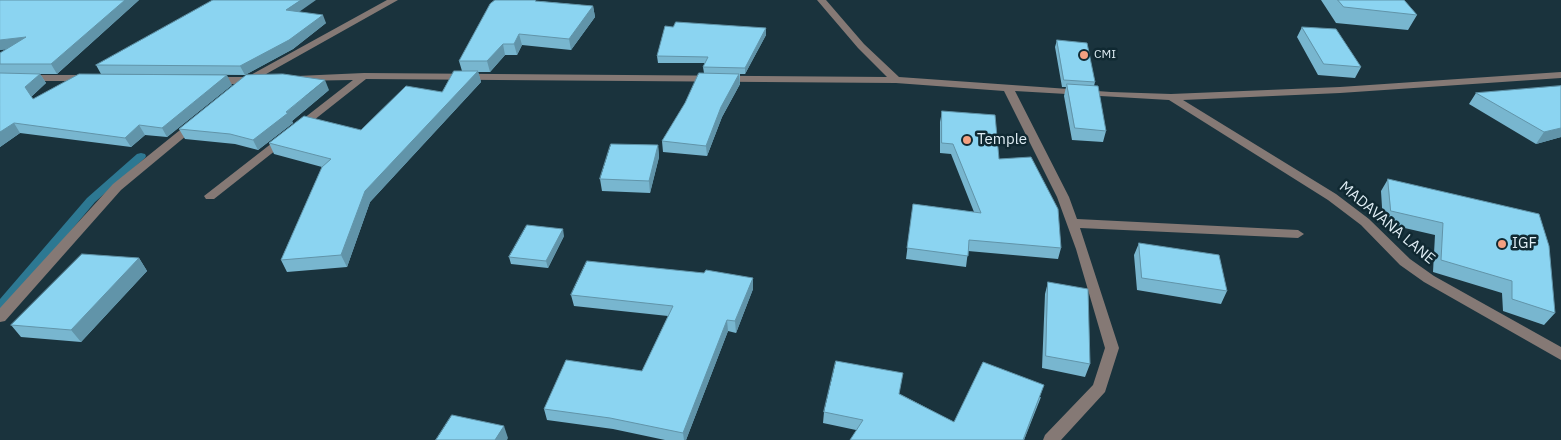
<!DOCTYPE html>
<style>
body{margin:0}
canvas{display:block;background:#1a333d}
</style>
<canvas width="1561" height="440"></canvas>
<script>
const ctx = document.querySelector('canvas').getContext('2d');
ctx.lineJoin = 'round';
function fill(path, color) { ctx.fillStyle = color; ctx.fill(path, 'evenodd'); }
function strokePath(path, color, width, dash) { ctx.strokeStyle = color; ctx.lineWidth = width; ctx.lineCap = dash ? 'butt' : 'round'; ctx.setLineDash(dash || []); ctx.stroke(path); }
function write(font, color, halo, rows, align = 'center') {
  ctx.font = font + ' "IBM Plex Sans",sans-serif'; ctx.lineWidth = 5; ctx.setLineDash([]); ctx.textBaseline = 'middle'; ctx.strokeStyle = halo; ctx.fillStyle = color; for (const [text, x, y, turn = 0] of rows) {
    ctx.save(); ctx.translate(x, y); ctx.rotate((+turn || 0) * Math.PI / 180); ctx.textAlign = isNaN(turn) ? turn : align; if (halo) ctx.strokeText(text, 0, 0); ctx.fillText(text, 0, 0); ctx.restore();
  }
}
const stream = new Path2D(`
 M141,153L145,154L146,156L145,158L95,202L4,310L0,312V299L87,198L137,154Z`);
const minor = new Path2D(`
 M387,0H398L259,78V82C249,84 213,86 207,80L212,77H247Z
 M817,0H826L864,44L899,77L1111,92L1171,94L1340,87L1561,72V78L1340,93L1183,100L1336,194L1369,219L1410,259L1434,276L1561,347V360L1424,282L1400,265L1361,225L1328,200L1169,100L1015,91L1069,197L1077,219L1298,230L1304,234L1298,238L1080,228L1119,348L1105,392L1061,440H1043L1045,435L1093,385L1105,348L1076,249L1057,197L1004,91L896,83L366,79L214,199H206L204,196L353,80L293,81V77L297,76L364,73L887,77L858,48Z
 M0,75H87L92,78L87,81H0Z
 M194,121L199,124L198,126L121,190L5,321L0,322V308L113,184L190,122Z`);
const wall = new Path2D(`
 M0,0H139L57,74H21H40L46,83L31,97L33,99L232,85L167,137L145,135L131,147L20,133L0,147V53L6,49L0,50Z
 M1321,0H1404L1417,15L1408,30L1336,23Z
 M538,1L593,6L595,17L571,50L522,45L517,55H505L490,72H478L481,82L370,202L347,267L287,272L281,260L322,167L274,154L269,143L361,130L442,92L462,71L459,61Z
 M299,12L326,23L293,49L245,75L101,74L96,65Z
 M673,27L766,28V35L745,74H740V84L722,117L707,156L663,152L662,141L704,73L703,67L705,63H658L657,56Z
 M1302,27L1361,67L1355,78L1318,75L1297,37Z
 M1057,40L1095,82L1094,86L1106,131L1103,142L1072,140L1064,96L1066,87H1062L1055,47Z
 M1561,86V137L1536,144L1469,104L1476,93Z
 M329,90L292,121L293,123L258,150L235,144L185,139L179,129Z
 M942,111L999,159L1061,248L1058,259L968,251L966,267L906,259L913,204L974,212L951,154L940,153V122Z
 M658,145L659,157L650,193L602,191L600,179Z
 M1388,179L1555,313L1544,325L1503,311L1502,293L1433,272L1435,235L1383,223L1381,191Z
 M564,236L548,268L511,264L509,257Z
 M1139,243L1227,291L1221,304L1137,290L1134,255Z
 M139,258L147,271L81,342L21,337L11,325Z
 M1048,282L1090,364L1085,377L1042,368L1045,294Z
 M753,289L736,333L728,331L686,440H665L613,429L547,420L544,409L642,371L668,316L574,306L571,295Z
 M900,394L954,422L1041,397L1024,440L856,430L823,423L824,412Z`);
const shadedWall = new Path2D(`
 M125,0H139L57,74L51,64Z
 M301,0H316L289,19L286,10Z
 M593,6L595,17L571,50L569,39Z
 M323,15L326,23L293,49L245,75L240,66Z
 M766,28V35L745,74V68Z
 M519,34L522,45L517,55L514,44Z
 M26,37L32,46L0,50V40Z
 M503,44L505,55L490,72L487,61Z
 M478,71L481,82L370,202L347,267L341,255L365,191Z
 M40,74L46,83L31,97L25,87Z
 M739,74L740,84L722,117L707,156L706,146L721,107Z
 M227,75L232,85L167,137L162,128Z
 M325,80L329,90L292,121L293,123L258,150L253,140Z
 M14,123L20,133L0,147V132Z
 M139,125L145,135L131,147L125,138Z
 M1561,128V137L1536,144L1544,132Z
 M658,145L659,157L650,193L649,181Z
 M563,229L564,236L548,268L546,261Z
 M139,258L147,271L81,342L71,330Z
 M753,278V289L736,333L735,321Z
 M727,320L728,331L686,440H684L683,433Z
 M1044,385L1024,440H1023Z
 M504,426L508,438L507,440H495Z`);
const building = new Path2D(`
 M0,0H125L51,64H0V53L26,37L0,40Z
 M213,0H301L286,10L323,15L289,40L240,66L96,65Z
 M495,0H536L535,1L593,6L569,39L519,34L514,44H503L487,61H459L490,4Z
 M1338,0H1404L1417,15L1344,7Z
 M676,22L766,28L745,68L703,67L708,57L657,56L665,26L673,27Z
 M1302,27L1336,29L1361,67L1324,64Z
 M1057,40L1087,43L1095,82L1064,80Z
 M454,71H478L365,191L341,255L281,260L322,167L331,159L269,143L304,116L361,130L406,86L442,92Z
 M0,73L40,74L25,87L33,99L79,74L227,75L162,128L139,125L125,138L14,123L0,132Z
 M699,73L739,74L721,107L706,146L662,141L685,103Z
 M283,74L325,80L286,112L288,113L253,140L230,134L179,129L246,75Z
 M1067,84L1098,86L1106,131L1075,128Z
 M1561,86V128L1544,132L1476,93Z
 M942,111L995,115L999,159L1031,157L1058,209L1061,248L969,240L968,256L907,248L913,204L981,213L953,144L942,143Z
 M611,144L658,145L649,181L600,179Z
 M1388,179L1539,214L1549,246L1555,313L1512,299V281L1441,260L1443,223L1391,211Z
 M527,225L563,229L546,261L509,257Z
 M1139,243L1219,255L1227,291L1142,278Z
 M82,254L139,258L71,330L11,325Z
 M587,261L704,273L706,270L753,278L735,321L727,320L683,433L610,418L544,409L566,360L642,371L673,306L571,295Z
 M1048,282L1088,289L1090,364L1046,356Z
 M836,361L903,373L899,394L954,422L983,362L1044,385L1023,440H850L863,420L824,412Z
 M452,415L504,426L495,440H436Z`);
const markers = [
 [1084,55,5,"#f3a081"],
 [967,140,5,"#f3a081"],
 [1502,244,5,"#f3a081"]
];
const farPoinames = [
 ["CMI",1094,55]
];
const poiNames = [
 ["Temple",977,140],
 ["IGF",1512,244]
];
const streetNames = [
 ["MADAVANA LANE",1387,223,40]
];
fill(stream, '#2d7892');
fill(minor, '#857975');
fill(wall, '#78b6cf');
fill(shadedWall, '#6194a9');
fill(building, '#8bd4f1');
strokePath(building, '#6194a9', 1);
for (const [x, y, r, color] of markers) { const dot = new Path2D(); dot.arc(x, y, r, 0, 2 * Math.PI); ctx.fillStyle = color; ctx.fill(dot); strokePath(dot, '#102932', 2); }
write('12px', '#e0eef5', '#102932', farPoinames, 'left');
write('15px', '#e0eef5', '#102932', poiNames, 'left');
write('15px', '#e0eef5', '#102932', streetNames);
</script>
